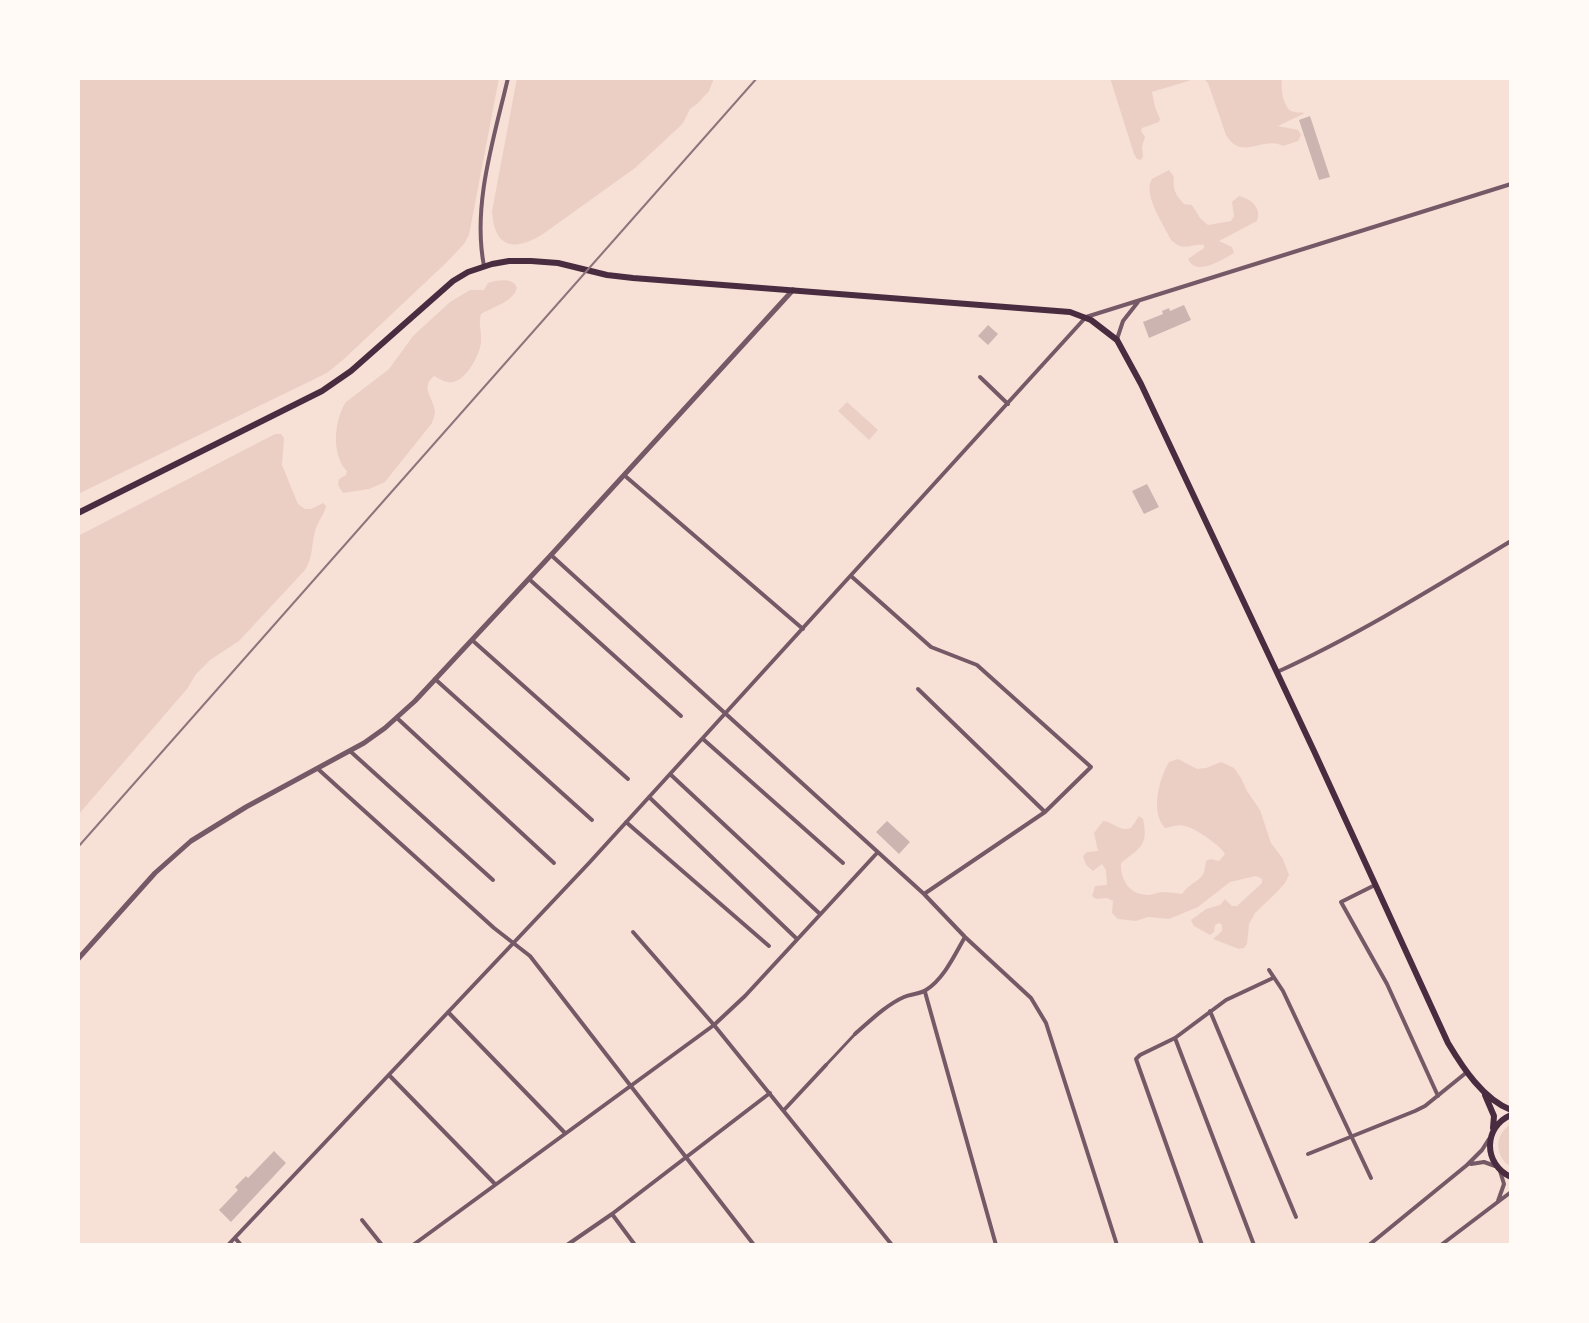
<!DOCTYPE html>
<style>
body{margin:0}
#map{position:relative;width:1589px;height:1323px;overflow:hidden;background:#f7e1d7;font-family:"Fira Sans",sans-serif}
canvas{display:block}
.frame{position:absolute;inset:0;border:80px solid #fffaf5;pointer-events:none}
</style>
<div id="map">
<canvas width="1589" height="1323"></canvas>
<div class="frame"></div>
</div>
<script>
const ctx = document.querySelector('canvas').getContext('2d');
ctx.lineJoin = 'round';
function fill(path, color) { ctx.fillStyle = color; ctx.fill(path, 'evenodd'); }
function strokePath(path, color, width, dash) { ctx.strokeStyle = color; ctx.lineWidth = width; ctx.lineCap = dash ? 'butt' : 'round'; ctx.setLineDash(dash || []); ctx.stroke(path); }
const green = new Path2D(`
 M78,78H499L469,235L464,244L446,263L344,359L327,373L78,494Z
 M517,78H714L709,91L697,104L690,109L683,123L676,130L635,168L543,234C514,252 494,248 492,211Z
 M1110,78H1198L1152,92L1155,107L1160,119L1159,122L1142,128L1141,131L1145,137L1142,146L1143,156L1141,160L1137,159L1134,154Z
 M1203,78H1282C1281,87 1282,105 1291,111C1295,113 1301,112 1305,113L1278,126L1298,130L1301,135L1298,141L1283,146C1263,135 1242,162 1226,135L1208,83Z
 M1169,170L1174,177C1172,189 1176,195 1184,204L1192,205L1200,218L1208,225L1231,221L1234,216L1232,202L1239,196C1251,199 1262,208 1257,221L1219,241L1232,247L1234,253C1222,260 1196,277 1188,259L1204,248V245C1190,243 1185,253 1171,240C1164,225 1142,194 1152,179Z
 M495,281C503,280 514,279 517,288C512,303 494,306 481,314C478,323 482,332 481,342C480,355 464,386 447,382C443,381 438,378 434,376C419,388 435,399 435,413C435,415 432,422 432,423L385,482L369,489L343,493L338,485L339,479L346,475L347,471C331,456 334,419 346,402L389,369L413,336L450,302L470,290H484L488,283Z
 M847,402L878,430L869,440L838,411Z
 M275,434H281L284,438L282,465L298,504L305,509H311L323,503L326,506C325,513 319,520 316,528C311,542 314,556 305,570L239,641L210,660L196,674L187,689L78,815V536Z
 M1178,759L1197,769L1206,768L1221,762L1234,768L1241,778L1247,791L1260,810L1271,843L1283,859L1289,875L1285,883L1277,892L1255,913L1249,924L1247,944L1244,948L1239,949L1213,939L1222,931V925L1219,923L1215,925L1214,932L1210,935L1194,926L1191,920L1206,909L1220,905L1225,899L1232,906H1237L1262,883V879L1256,876L1230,882L1198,907L1169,919L1148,917L1136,921L1118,919L1112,913L1113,901L1107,898L1096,899L1092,896L1095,886L1107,885L1106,870L1102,864L1093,871L1086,865L1083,856L1087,852L1098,851L1094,833L1103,821C1114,822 1119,832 1131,828L1139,816L1143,819C1149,845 1140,848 1121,863C1120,880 1130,895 1148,895C1153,895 1158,892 1162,892C1169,892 1175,893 1182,894C1189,884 1197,882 1202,876C1205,872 1205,865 1206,861L1211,859L1219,861L1225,854C1222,847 1194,827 1185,826C1179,824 1172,827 1165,828C1150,812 1159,779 1169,762Z
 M1511,1124V1167C1494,1156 1494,1135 1511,1124Z`);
const building = new Path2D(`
 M1310,116L1330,177L1319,180L1299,120Z
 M1184,305L1191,320L1149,338L1143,322L1163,314L1162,311L1169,308L1170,311Z
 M988,325L998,334L988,345L978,336Z
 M1147,484L1159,507L1144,514L1132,491Z
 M887,821L910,842L899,854L876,832Z
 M274,1151L286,1163L231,1222L219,1210L238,1190L235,1187L246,1176L248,1178Z`);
const pedestrian = new Path2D(`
 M826,1065L855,1034`);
const minor = new Path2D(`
 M484,266C472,205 494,138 508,78
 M1117,339L1123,321L1138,302
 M980,377L1008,404
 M624,475L803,629
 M551,555L924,894L965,937L1031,998L1046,1023L1117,1245
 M851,576L931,647L977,665L1091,767L1045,812L924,894
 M529,579L681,716
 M472,640L628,779
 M1277,672C1358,635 1435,587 1511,541
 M435,679L592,820
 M918,689L1045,812
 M397,718L554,863
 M703,739L843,863
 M350,751L493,880
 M318,769L494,928L530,956L754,1245
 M670,774L820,914
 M649,797L797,939
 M626,822L769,946
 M1375,885L1341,902L1387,984L1438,1096
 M633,932L714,1025L892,1245
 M1269,970L1283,991L1371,1178
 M925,992L996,1245
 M1210,1011L1296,1217
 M448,1012L565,1133
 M855,1034C870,1021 886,1005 904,997C911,994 920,994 926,990C944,979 955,954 965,937
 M1175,1038L1254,1245
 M389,1075L495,1184
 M784,1110L826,1065
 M1308,1154L1415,1111L1425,1106L1467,1072
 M1471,1164L1484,1162L1495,1166
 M1498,1201L1504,1184L1500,1171
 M612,1214L635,1245
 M362,1220L382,1245
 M235,1238L241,1245
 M228,1245L589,863L1086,317L1511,184
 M413,1245L714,1025L745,996L877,853
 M567,1245L612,1214L770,1093
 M1202,1245L1136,1059L1140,1055L1175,1038L1226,1000L1273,978
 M1369,1245L1467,1165L1482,1150L1489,1139
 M1441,1245L1511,1192`);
const tertiary = new Path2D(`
 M78,959L155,873L191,841L246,807L364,743L385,728L415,701L551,555L793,290`);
const secondary = new Path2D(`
 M78,513L322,391L351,371L453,281L468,272L492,264L509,261H531L558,263L607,275L633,278L1070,312L1091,320L1117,340L1141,384L1314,751L1448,1043C1463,1068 1483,1099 1511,1110
 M1485,1095L1494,1116L1493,1128
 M1511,1115C1483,1127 1483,1164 1511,1177`);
const rail = new Path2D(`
 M78,847L757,78`);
fill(green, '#ebcfc5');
fill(building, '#ccb4b1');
strokePath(pedestrian, '#755966', 3);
strokePath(minor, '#755966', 4);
strokePath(tertiary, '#755966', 5);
strokePath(secondary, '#4a2c40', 6);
strokePath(rail, '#8f747c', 2);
</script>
